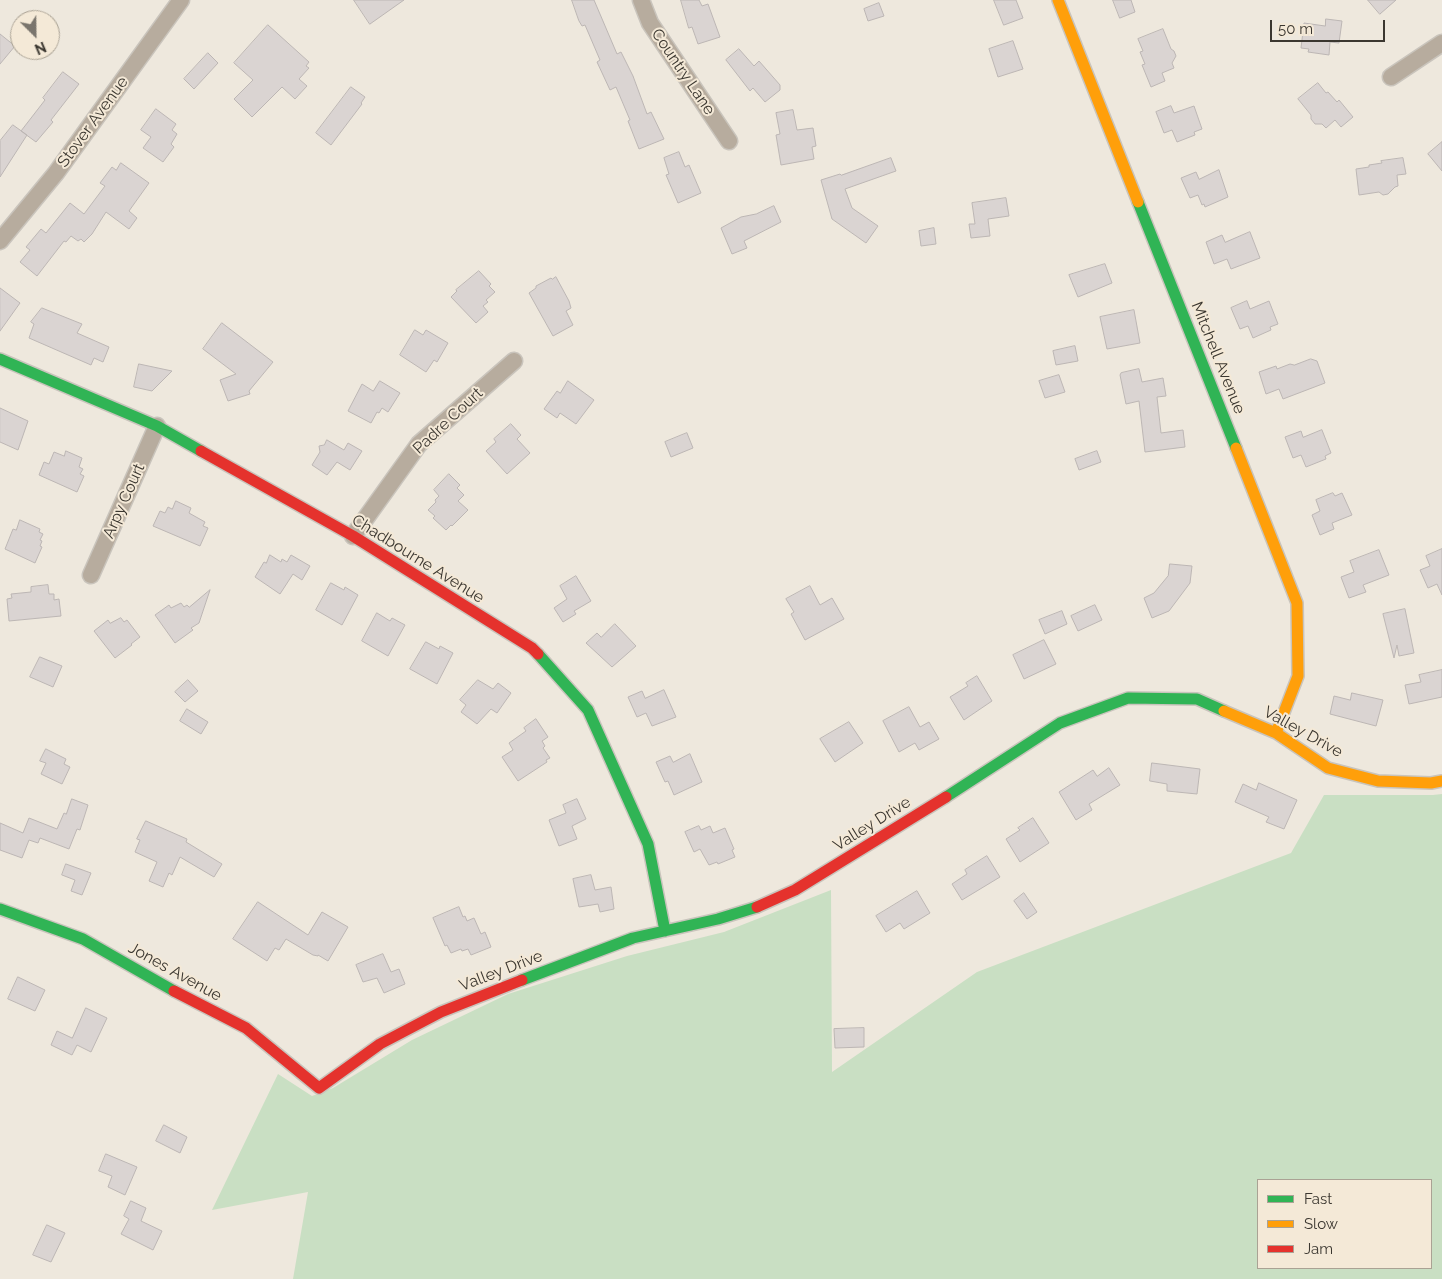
<!DOCTYPE html>
<style>
body{margin:0}
#map{position:relative;width:1442px;height:1279px;overflow:hidden;background:#eee8dd;font-family:Raleway,sans-serif}
canvas{display:block}
.legend{position:absolute;left:1257px;top:1179px;width:175px;height:90px;box-sizing:border-box;background:#f4e9d7;border:1px solid #aaa294;margin:0;padding:6px 9px;list-style:none;font-size:15px;color:#3b3730}
.legend li{display:flex;align-items:center;gap:10px;height:25px}
.legend b{width:25px;border:1px solid #aaa294}
.north{position:absolute;left:10px;top:10px;width:50px;height:50px;box-sizing:border-box;background:#f4e9d7;border:1px solid #aaa294;border-radius:50%;rotate:157deg;font-size:14px;font-weight:700;line-height:20px;text-align:center;color:#3b3730}
.north::after{content:'';display:block;margin:auto;width:18px;height:22px;background:#7a756d;clip-path:polygon(50% 0,100% 100%,50% 72%,0 100%)}
.scale{position:absolute;left:1270px;top:20px;width:115px;height:22px;box-sizing:border-box;border:2px solid #3b3730;border-top:0;padding-left:6px;font-size:15px;line-height:18px;white-space:nowrap;color:#3b3730;-webkit-text-stroke:4px #f4e9d7;paint-order:stroke}
</style>
<div id="map">
<canvas width="1442" height="1279"></canvas>
<ul class="legend">
<li><b style="height:6px;background:#30b455"></b>Fast</li>
<li><b style="height:6px;background:#ff9f0a"></b>Slow</li>
<li><b style="height:6px;background:#e5322d"></b>Jam</li>
</ul>
<div class="north">N</div>
<div class="scale">50 m</div>
</div>
<script>
const ctx = document.querySelector('canvas').getContext('2d');
ctx.lineJoin = 'round';
function fill(path, color) { ctx.fillStyle = color; ctx.fill(path, 'evenodd'); }
function strokePath(path, color, width, dash) { ctx.strokeStyle = color; ctx.lineWidth = width; ctx.lineCap = dash ? 'butt' : 'round'; ctx.setLineDash(dash || []); ctx.stroke(path); }
function write(font, color, halo, rows, align = 'center') {
  ctx.font = font + ' Raleway,sans-serif'; ctx.lineWidth = 4; ctx.setLineDash([]); ctx.textBaseline = 'middle'; ctx.strokeStyle = halo; ctx.fillStyle = color; for (const [text, x, y, turn = 0] of rows) {
    ctx.save(); ctx.translate(x, y); ctx.rotate((+turn || 0) * Math.PI / 180); ctx.textAlign = isNaN(turn) ? turn : align; if (halo) ctx.strokeText(text, 0, 0); ctx.fillText(text, 0, 0); ctx.restore();
  }
}
const green = new Path2D(`
 M1442,794V1279H293L308,1192L212,1210L278,1074L312,1096L333,1088L412,1040L508,994L627,956L724,932L831,890L832,1072L977,972L1291,853L1324,795H1433ZM1258,1180H1431V1268H1258Z`);
const building = new Path2D(`
 M354,0H404L370,24Z
 M572,0H594L617,54L621,52L633,76L647,114L651,112L664,139L639,149L628,121L630,120L616,87L610,90L597,62L600,60L585,25L582,26L579,21Z
 M681,0H699L702,6L708,4L720,37L698,44L692,27L689,28Z
 M994,0H1016L1023,18L1004,25Z
 M1113,0H1131L1135,12L1120,18Z
 M1368,0H1396L1380,14Z
 M879,3L884,16L868,21L864,9Z
 M1326,19L1342,21L1339,43L1330,42L1329,55L1308,52L1309,49L1301,48L1304,23L1325,26Z
 M268,25L309,62L306,66L309,68L299,79L307,86L295,99L282,87L252,117L234,99L253,80L234,63Z
 M1163,29L1171,49L1174,51L1176,56L1172,63L1174,68L1162,73L1165,81L1151,87L1142,65L1145,64L1140,52L1143,51L1138,39Z
 M0,34L15,46L0,64Z
 M1013,41L1023,69L998,77L989,49Z
 M739,49L754,66L759,61L780,85V90L765,102L753,88L750,91L726,60Z
 M208,53L218,63L194,89L184,79Z
 M63,72L79,84L51,120L53,122L36,142L21,131L45,100L43,98Z
 M1318,83L1326,93L1328,92L1337,102L1339,100L1353,117L1341,127L1335,120L1326,128L1322,124H1315L1311,119V115L1298,99Z
 M351,87L365,97L361,103L362,104L331,145L316,133Z
 M1171,106L1174,113L1194,106L1202,129L1194,132L1195,135L1177,142L1172,130L1164,133L1156,112Z
 M156,109L176,124L172,130L177,134L171,144L174,147L163,162L143,148L151,137L141,130Z
 M793,110L797,130L813,128L816,146L812,147L814,159L781,165L776,135L780,134L776,113Z
 M13,125L27,135L0,177V141Z
 M1442,142V171L1428,154Z
 M679,152L685,167L689,165L701,193L678,203L666,175L669,174L664,158Z
 M891,158L896,171L845,189L852,208L878,226L866,243L832,219L821,180L840,174L841,175Z
 M1403,158L1406,174L1397,175L1398,186L1395,187L1388,194L1383,195L1379,192L1359,195L1356,169L1369,167V165L1382,163L1381,161Z
 M121,163L149,183L129,211L137,218L129,229L106,212L92,234L84,242L81,239L78,241L71,236L66,242L64,241L37,276L20,262L30,250L26,247L41,229L46,233L70,203L84,214L105,186L100,183L112,167L116,170Z
 M1219,170L1228,197L1205,207L1204,204L1202,205L1198,195L1190,198L1181,178L1196,172L1199,179Z
 M1006,198L1009,216L988,219L990,236L971,238L969,224H975L972,203Z
 M774,206L781,222L744,241L747,248L732,254L721,228L741,217L756,214Z
 M934,228L936,244L921,246L919,231Z
 M1250,232L1260,258L1231,269L1227,259L1214,264L1206,242L1222,235L1225,242Z
 M1105,264L1112,283L1078,297L1069,275Z
 M479,271L491,284L489,286L495,292L486,300L488,302L483,306L488,312L476,323L451,297L457,291L456,290Z
 M556,277L569,301L571,308L566,311L573,325L553,336L529,293L536,288V286L551,278L552,279Z
 M0,288L20,303L0,331Z
 M1247,301L1250,309L1269,301L1278,324L1270,327L1271,330L1253,338L1248,326L1240,329L1231,308Z
 M42,308L82,324L77,333L109,347L103,362L94,358L91,365L29,338L34,324L31,322Z
 M1134,310L1140,343L1107,349L1100,317Z
 M222,323L273,362L249,391L250,394L228,401L220,380L236,374L203,349Z
 M415,330L423,335L426,330L448,343L437,362L434,360L426,372L400,355Z
 M1075,346L1078,361L1056,365L1053,351Z
 M1311,359L1317,361L1325,383L1283,399L1279,389L1266,394L1259,372L1276,366L1277,369L1290,364L1294,365Z
 M139,364L172,371L152,391L134,387Z
 M1139,369L1142,382L1163,378L1166,396L1157,397L1161,433L1183,430L1185,447L1145,452L1139,401L1126,404L1120,375L1121,373Z
 M1059,375L1065,392L1045,398L1039,381Z
 M380,381L400,393L388,412L382,408L379,413L377,412L371,423L348,411L362,384L373,391Z
 M568,381L594,400L576,424L560,413L557,418L544,409L557,391L560,393Z
 M0,408L28,421L18,450L0,442Z
 M511,424L521,435L517,439L530,453L507,474L486,451L496,442L494,439Z
 M1322,430L1331,453L1325,456L1326,459L1306,467L1301,455L1293,458L1285,437L1301,431L1303,437Z
 M687,433L693,448L671,457L665,442Z
 M327,440L344,450L348,443L362,451L350,470L337,462L327,475L312,465L320,452L319,446L324,445Z
 M66,451L82,458L79,467L83,469L80,474L84,476L77,492L39,475L44,462L49,464L54,452L64,456Z
 M1097,451L1101,462L1079,470L1075,459Z
 M449,474L460,485L457,488L464,495L458,501L468,510L452,526L451,525L446,530L433,518L435,516L428,510L436,502L435,500L439,496L434,490Z
 M1333,493L1335,496L1342,493L1352,515L1332,523L1334,529L1320,535L1312,515L1320,511L1316,500Z
 M176,501L191,508L189,513L205,522L203,526L208,528L200,546L153,526L160,511L165,513L168,507L172,509Z
 M20,520L40,529L39,532L43,534L40,540L42,541L40,546L42,547L35,563L5,549L13,529L16,530Z
 M1442,549V595L1437,584L1428,588L1420,570L1430,566L1426,556Z
 M1379,550L1389,575L1363,585L1366,592L1349,598L1341,577L1354,572L1350,561Z
 M270,555L281,562L282,559L287,562L291,555L310,566L302,580L293,574L280,594L255,577L264,562L266,563Z
 M1170,564L1192,566L1190,583L1169,611L1152,618L1144,598L1154,593L1168,576Z
 M576,576L591,601L574,611L576,614L563,622L554,608L567,599L560,586Z
 M331,583L344,590L345,587L358,595L342,625L316,610Z
 M48,585L49,594H54V600L59,599L61,616L9,621L7,599L12,598L11,594L31,592V587Z
 M810,586L820,605L832,598L844,619L805,640L791,614L794,612L786,599Z
 M210,590L199,623L191,628L193,630L175,643L155,615L169,605L171,608L181,603L184,607L187,605L189,607Z
 M1095,605L1102,620L1078,631L1071,616Z
 M1405,609L1414,653L1399,656L1397,645L1394,658L1383,614Z
 M1062,611L1067,624L1045,634L1039,620Z
 M377,613L390,621L392,618L405,625L388,656L362,641Z
 M121,618L124,622L127,620L140,637L131,644L132,645L115,658L94,631L108,620L110,623Z
 M615,624L636,646L612,667L586,643L597,633L601,637Z
 M1044,640L1056,664L1024,679L1013,655Z
 M426,642L439,649L440,646L453,653L437,684L410,669Z
 M40,657L62,666L53,687L30,677Z
 M1442,670V697L1409,704L1405,685L1421,682L1419,675Z
 M977,676L992,701L964,720L950,697L968,686L966,683Z
 M188,680L198,691L185,702L175,692Z
 M478,680L493,689L498,683L511,693L497,713L491,709L477,724L461,712L466,705L460,700Z
 M664,690L676,717L652,726L646,713L637,717L628,697L642,691L645,698Z
 M1352,693L1383,700L1376,726L1330,714L1334,696L1350,700Z
 M909,707L920,727L929,722L939,739L919,750L915,743L899,752L883,721Z
 M187,709L208,722L201,734L180,721Z
 M536,719L548,737L542,741L545,746L543,748L550,758L546,760L547,762L518,781L502,757L513,750L509,743L526,731L524,728Z
 M849,722L863,743L835,762L820,739Z
 M46,749L66,759L64,764L70,767L62,784L41,774L46,763L40,761Z
 M690,754L702,782L674,795L668,781L665,782L656,762L670,756L673,762Z
 M1152,763L1200,769L1197,794L1167,791V784L1150,781Z
 M1109,768L1120,785L1089,804L1092,810L1076,820L1059,792L1093,770L1097,776Z
 M1259,783L1297,800L1284,829L1266,822L1269,817L1235,802L1243,784L1256,790Z
 M72,799L88,805L80,830L77,829L69,849L40,838L38,843L29,840L22,858L0,850V823L23,833L29,818L57,829L64,813L66,814Z
 M577,799L586,819L572,826L577,839L559,846L549,820L566,813L563,805Z
 M1033,818L1049,843L1020,862L1006,839L1020,830L1018,828Z
 M146,821L187,839L186,842L222,864L214,877L180,857L172,875L169,873L163,887L149,881L157,862L135,852L140,840L137,839Z
 M699,826L701,830L710,826L713,833L725,828L734,849L732,850L735,857L718,864L717,862L709,865L700,849L694,852L685,832Z
 M987,856L1000,877L962,900L952,884L967,874L965,870Z
 M66,864L91,873L82,895L71,891L75,880L62,875Z
 M591,875L595,890L611,887L614,909L600,912L598,904L579,907L573,879Z
 M917,891L930,913L904,929L900,923L886,932L876,916Z
 M1024,893L1037,912L1027,919L1014,901Z
 M258,902L308,935L322,912L348,927L328,961L318,955V956L313,955L286,939L279,950L275,948L267,961L233,939Z
 M459,907L463,917L465,916L467,921L474,918L481,934L485,932L491,947L471,955L468,949L462,951L461,949L451,953L447,945L445,946L433,918Z
 M383,954L391,972L399,969L405,984L384,993L377,978L363,982L356,965Z
 M18,977L45,990L35,1011L8,999Z
 M86,1008L107,1018L91,1052L77,1045L72,1055L51,1045L57,1031L72,1038Z
 M864,1028V1047L835,1048L834,1029Z
 M164,1125L187,1137L180,1153L156,1141Z
 M106,1154L137,1167L125,1195L108,1187L112,1176L99,1171Z
 M131,1201L146,1208L141,1221L162,1231L153,1250L121,1234L129,1219L124,1216Z
 M47,1225L65,1233L51,1262L33,1255Z`);
const street = new Path2D(`
 M641,0L650,23L729,141
 M1391,77L1442,43
 M0,241L56,173L181,0
 M353,536L419,444L514,361
 M91,575L157,426`);
const fast = new Path2D(`
 M1138,202L1236,448
 M0,359L157,426L201,451
 M538,654L588,710L648,844L665,931
 M946,797L1060,723L1128,698L1197,699L1224,711
 M0,909L83,939L174,991
 M522,980L633,938L718,919L757,907`);
const slow = new Path2D(`
 M1058,0L1138,202
 M1236,448L1297,603L1298,676L1276,733
 M1224,711L1276,733L1328,768L1378,781L1431,783L1442,781`);
const jam = new Path2D(`
 M201,451L353,536L532,648L538,654
 M757,907L795,890L946,797
 M174,991L246,1028L319,1088L380,1044L441,1012L522,980`);
const streetNames = [
 ["Country Lane",683,72,56],
 ["Stover Avenue",93,122,-54],
 ["Mitchell Avenue",1218,358,68],
 ["Padre Court",448,421,-43],
 ["Arpy Court",124,501,-66],
 ["Chadbourne Avenue",418,559,32],
 ["Valley Drive",1303,732,29],
 ["Valley Drive",872,824,-32],
 ["Valley Drive",501,971,-21],
 ["Jones Avenue",175,972,29]
];
fill(green, '#c9dfc3');
fill(building, '#dad4d2');
strokePath(building, '#bcb6b4', 1);
strokePath(street, '#c9c4bc', 19);
strokePath(fast, '#c9c4bc', 14);
strokePath(slow, '#c9c4bc', 14);
strokePath(jam, '#c9c4bc', 14);
strokePath(street, '#b7ac9e', 16);
strokePath(fast, '#30b455', 11);
strokePath(slow, '#ff9f0a', 11);
strokePath(jam, '#e5322d', 11);
write('16px', '#3b3730', '#f4e9d7', streetNames);
</script>
